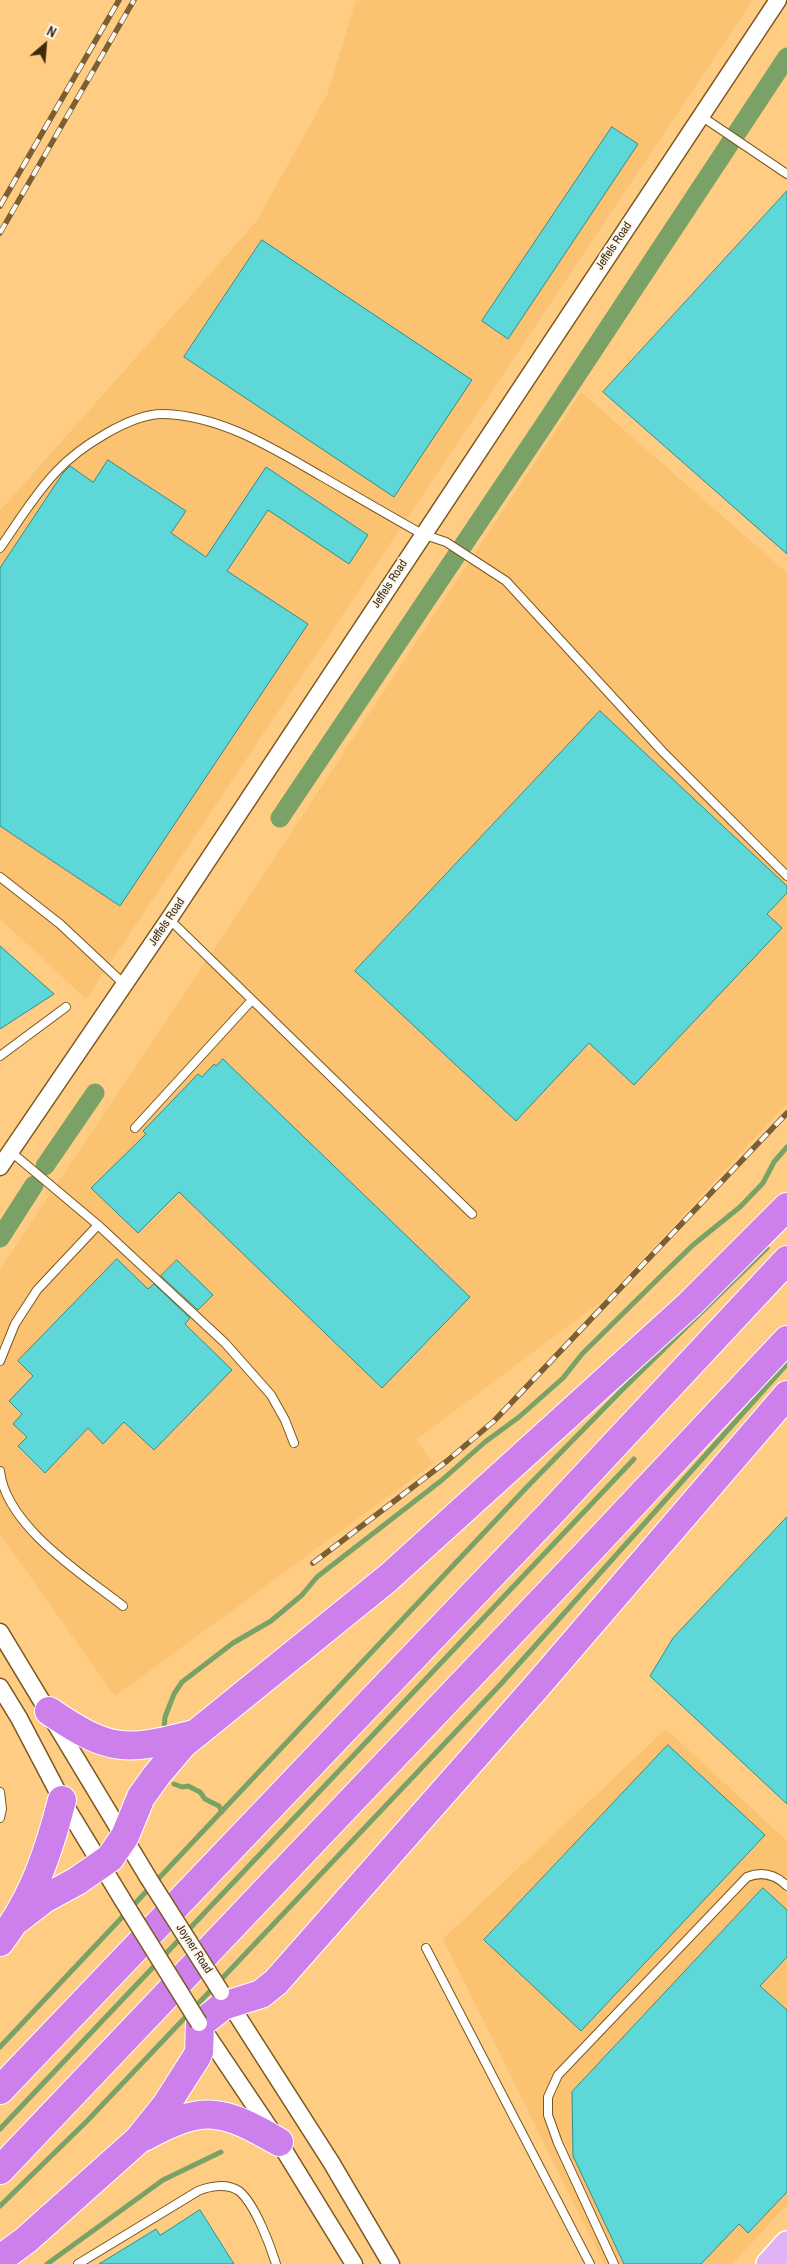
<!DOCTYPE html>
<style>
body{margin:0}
#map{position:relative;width:787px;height:2264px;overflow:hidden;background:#ffcc83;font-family:"Archivo Narrow",sans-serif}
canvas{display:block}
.north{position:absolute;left:20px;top:20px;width:50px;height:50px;-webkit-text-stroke:4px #fbf6ef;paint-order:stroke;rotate:27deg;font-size:14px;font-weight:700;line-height:20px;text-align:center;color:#3e2b0b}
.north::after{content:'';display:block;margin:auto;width:18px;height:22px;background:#3e2b0b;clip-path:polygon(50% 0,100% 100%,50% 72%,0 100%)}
</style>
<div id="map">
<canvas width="787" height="2264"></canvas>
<div class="north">N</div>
</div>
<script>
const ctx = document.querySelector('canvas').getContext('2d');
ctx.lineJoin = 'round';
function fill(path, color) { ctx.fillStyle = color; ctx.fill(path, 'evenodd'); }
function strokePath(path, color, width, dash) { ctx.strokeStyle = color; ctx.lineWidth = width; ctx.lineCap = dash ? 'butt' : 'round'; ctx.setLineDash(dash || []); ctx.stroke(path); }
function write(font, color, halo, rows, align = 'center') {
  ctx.font = font + ' "Archivo Narrow",sans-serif'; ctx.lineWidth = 4; ctx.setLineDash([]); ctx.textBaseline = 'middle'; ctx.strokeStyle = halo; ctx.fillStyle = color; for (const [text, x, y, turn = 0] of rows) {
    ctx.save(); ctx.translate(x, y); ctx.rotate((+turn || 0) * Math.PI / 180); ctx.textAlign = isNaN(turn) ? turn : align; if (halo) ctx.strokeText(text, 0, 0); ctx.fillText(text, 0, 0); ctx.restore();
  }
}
const built = new Path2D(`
 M356,0H753L86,999L0,919V511L256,222L328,93Z
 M581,392L787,573V1103L607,1297L416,1440L434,1463L115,1696L0,1534V1269L221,939Z
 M666,1729L787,1841V2205L732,2264H604L443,1939Z`);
const stream = new Path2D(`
 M164,1730L165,1717L174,1694L182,1682L233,1643L271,1621L302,1595L317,1577L442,1480L485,1442L519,1417L563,1378L582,1354L663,1274L693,1245L740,1207L763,1183L774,1162L787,1147
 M174,1784L182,1787L188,1786L200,1792L205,1799L219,1806L222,1812
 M0,2047L527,1487L622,1390L767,1248
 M0,2129L634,1459
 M0,2206L87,2121L500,1685L787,1364
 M47,2264L163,2180L221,2152`);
const canal = new Path2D(`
 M280,818L542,428L787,57
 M45,1166L95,1093
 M0,1238L34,1185`);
const building = new Path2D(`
 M612,127L638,144L508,339L482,321Z
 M787,191V554L603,392Z
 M262,240L472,380L394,497L184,357Z
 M108,460L186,511L171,533L206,557L266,467L368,535L349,564L268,510L227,571L308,624L120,906L0,826V568L63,473L70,466L93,482Z
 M600,711L787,886V893L767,914L782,928L634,1085L589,1043L516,1121L355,971Z
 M0,946L54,994L0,1029Z
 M223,1059L470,1297L382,1388L179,1192L138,1233L91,1188L146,1134L143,1131L198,1074L202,1077L214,1064L216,1066Z
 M117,1259L148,1289L154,1284L190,1318L185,1324L232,1370L154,1450L124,1422L103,1444L88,1428L45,1473L18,1446L27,1437L13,1424L22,1414L9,1401L33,1376L18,1361Z
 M177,1260L213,1295L198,1310L161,1276Z
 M787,1517V1804L650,1676L673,1638Z
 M668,1745L765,1835L581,2031L484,1940Z
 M763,1888L787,1910V1957L760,1986L787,2010V2192L748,2233L739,2224L701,2264H624L573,2156L572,2092Z
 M200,2210L234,2264H99L156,2229L160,2235Z`);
const service = new Path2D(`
 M701,116L787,174
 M0,548C18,522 35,494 56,472C78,448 131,413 164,414C222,416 272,448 321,476C354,495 388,515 422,534L446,542L506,581L662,751L787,876
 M0,877L60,924L124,984
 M169,919L472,1214
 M0,1056L66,1007
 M135,1128L252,1000
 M10,1151L98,1225L225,1343L271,1395L285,1420L294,1443
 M0,1361L15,1324L37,1290L98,1225
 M0,1471C6,1526 82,1574 123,1606
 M0,1792L2,1809L0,1818
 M426,1948L590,2264
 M78,2264L198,2191C210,2186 227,2183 239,2191C255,2204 270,2245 276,2264
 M614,2264L558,2143L548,2115V2097L558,2075L747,1877C762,1871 775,1874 787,1886`);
const minor = new Path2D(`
 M0,1167L169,919L778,0
 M0,1632L149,1879
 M0,1687L19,1718L62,1800L122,1899
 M226,1998L331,2162L391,2264
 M201,2026L279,2142L354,2264`);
const primary = new Path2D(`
 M769,2264L787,2244`);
const motorway = new Path2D(`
 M49,1711C109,1752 125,1752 194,1734
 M17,1920L44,1899L77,1881L110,1858L125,1836L141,1797L156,1776L183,1744L388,1578L690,1304L787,1207
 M0,1942C33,1899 49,1851 62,1800
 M0,2090L550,1514L787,1260
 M144,2137C204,2104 222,2109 279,2142
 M0,2170L589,1551L787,1340
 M0,2259L26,2240L138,2140L166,2105L196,2058L199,2052L200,2024L223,2006L261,1994L276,1982L537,1686L787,1395`);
const rail = new Path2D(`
 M0,206L119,0
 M0,233L134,0
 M313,1563L447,1461L494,1421L787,1113`);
const minorBridge = new Path2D(`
 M149,1879L221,1992
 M122,1899L199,2023`);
const streetNames = [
 ["Jeffels Road",614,246,-56],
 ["Jeffels Road",390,584,-57],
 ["Jeffels Road",167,922,-56],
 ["Joyner Road",194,1949,57]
];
fill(built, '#fac271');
strokePath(stream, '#7aa266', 5);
strokePath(canal, '#7aa266', 19);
fill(building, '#5dd7d7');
strokePath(building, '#308f8f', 1);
strokePath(service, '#7b581e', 10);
strokePath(minor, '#7b581e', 19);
strokePath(primary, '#fff', 28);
strokePath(motorway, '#fff', 30);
strokePath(service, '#fff', 8);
strokePath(minor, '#fff', 16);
strokePath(primary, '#e1b3f4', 25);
strokePath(motorway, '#cd80ec', 28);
strokePath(rail, '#7b5e31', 5.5);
strokePath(rail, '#fbf6ef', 4, [11]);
strokePath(minorBridge, '#7b581e', 19, []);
strokePath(minorBridge, '#fff', 16);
write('12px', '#3e2b0b', '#fbf6ef', streetNames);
</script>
